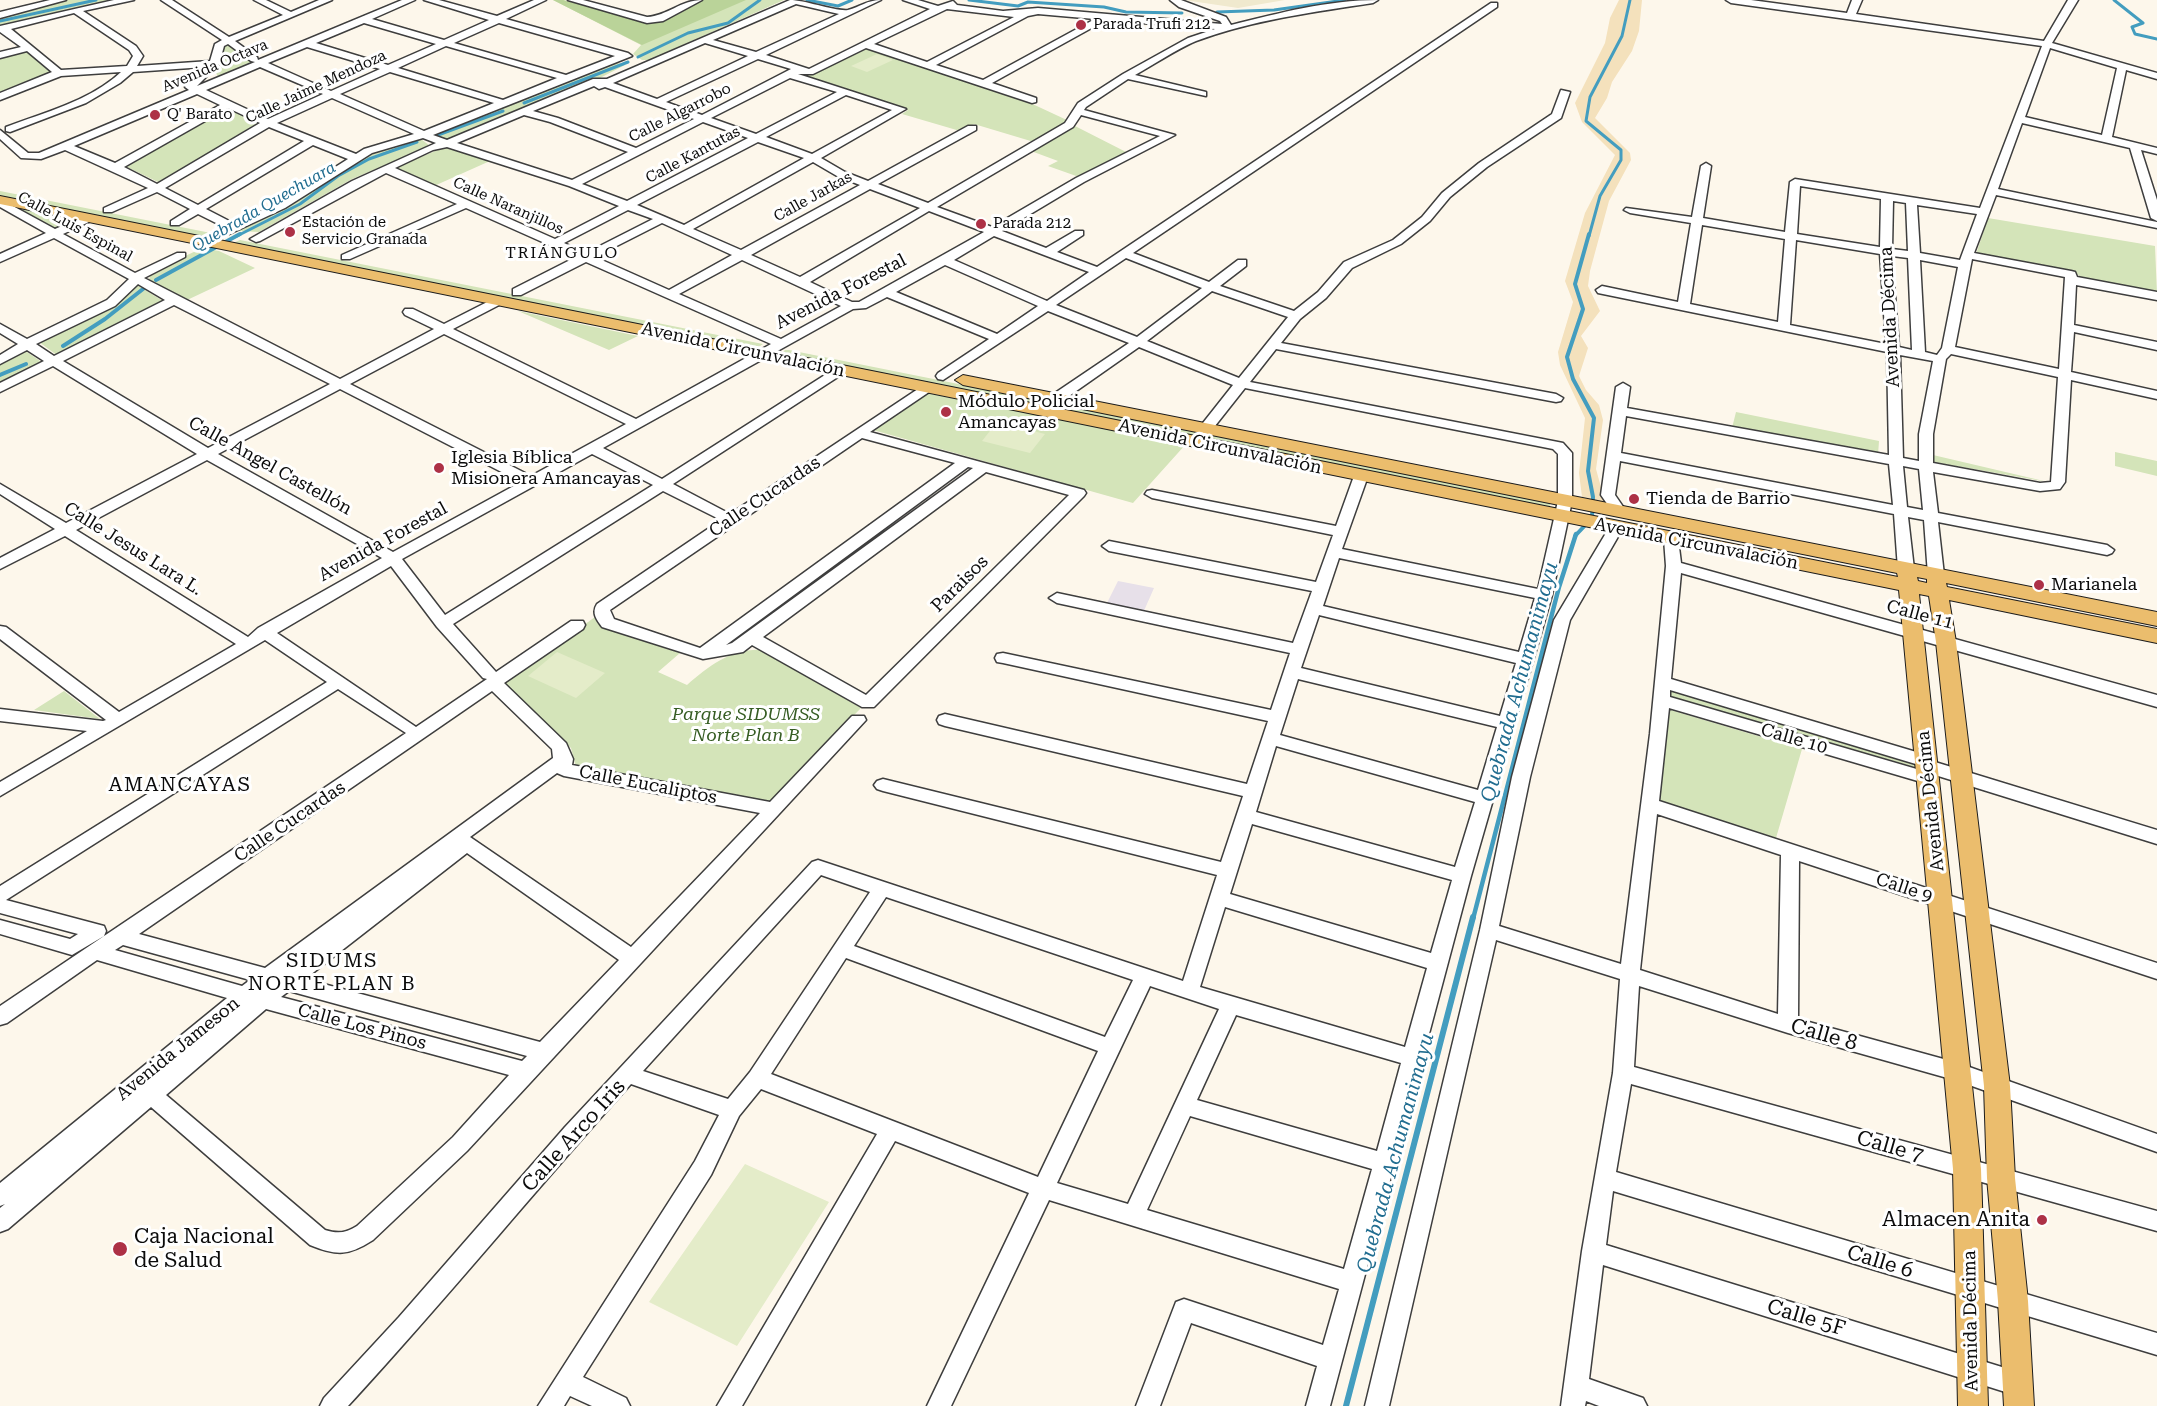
<!DOCTYPE html>
<meta charset="utf-8">
<style>
body{margin:0}
canvas{display:block;background:#fdf7eb}
</style>
<canvas width="2157" height="1406"></canvas>
<script>
const ctx = document.querySelector('canvas').getContext('2d');
ctx.lineJoin = 'round';
function fill(path, color) { ctx.fillStyle = color; ctx.fill(path, 'evenodd'); }
function strokePath(path, color, width, dash) { ctx.strokeStyle = color; ctx.lineWidth = width; ctx.lineCap = dash ? 'butt' : 'round'; ctx.setLineDash(dash || []); ctx.stroke(path); }
function write(font, color, halo, rows, align = 'center') {
  ctx.font = font + ' "Roboto Serif",serif'; ctx.lineWidth = 6; ctx.setLineDash([]); ctx.textBaseline = 'middle'; ctx.strokeStyle = halo; ctx.fillStyle = color; for (const [text, x, y, turn = 0] of rows) {
    ctx.save(); ctx.translate(x, y); ctx.rotate((+turn || 0) * Math.PI / 180); ctx.textAlign = isNaN(turn) ? turn : align; if (halo) ctx.strokeText(text, 0, 0); ctx.fillText(text, 0, 0); ctx.restore();
  }
}
const industrial = new Path2D(`
 M1118,581L1154,588L1143,613L1106,605Z`);
const farmland = new Path2D(`
 M1184,0H1285L1238,8Z`);
const green = new Path2D(`
 M48,0H121L80,7L0,27V12Z
 M553,0H563L645,22L662,20L703,0H784L649,60H642L633,54L641,45Z
 M226,43L253,62L218,77L214,69Z
 M866,48L1011,94L1069,121L1034,142L974,124L960,131L902,114L908,110L797,76L816,73Z
 M26,51L52,73L0,95V57Z
 M614,62L625,65L600,78L450,138L441,139L435,135Z
 M227,107L259,122L160,183L123,165Z
 M1075,126L1130,154L1079,177L1048,166L1058,161L1031,151Z
 M415,138L421,139L430,146L352,179L259,232L238,231L301,198L366,156Z
 M445,147L490,161L434,186L394,168Z
 M0,191L226,236L215,241L0,198Z
 M14,207L73,220L54,229Z
 M1988,218L2155,246L2157,294L2079,279V275L1976,254Z
 M240,240L763,344L754,350L231,244Z
 M202,248L219,251L255,268L185,301L149,279L152,272Z
 M137,285L163,301L58,356L39,342Z
 M518,311L638,336L609,350Z
 M24,350L43,363L0,383V365Z
 M785,350H789L1043,401L1040,405L782,356V353Z
 M926,393L1186,444L1133,503L873,430Z
 M1074,405L1550,503V509L1066,411Z
 M1736,412L1879,441L1878,455L1732,428Z
 M2115,452L2157,461V476L2115,466Z
 M1933,455L2048,482L1933,462Z
 M595,617L607,629L680,653L658,672L687,685C709,666 732,648 763,650L861,708L769,802L576,767L571,748L504,682Z
 M1669,689L1914,761L1915,767L1669,698Z
 M64,691L100,719L34,710Z
 M1667,709L1802,749L1776,838L1659,801Z`);
const forest = new Path2D(`
 M553,0H563L645,22L662,20L703,0H746L642,45Z`);
const sand = new Path2D(`
 M1619,0H1642L1639,31L1632,51L1612,82L1607,98L1595,118L1630,153L1631,160L1609,201L1590,271L1588,286L1600,311L1581,336L1588,348L1579,376L1586,390L1599,405L1603,420L1596,469L1605,502L1582,497L1579,473L1585,418L1560,365L1558,352L1573,302L1565,281L1585,213L1615,155L1582,122L1575,103L1605,43L1610,18Z`);
const pitch = new Path2D(`
 M877,54L893,60L867,72L851,66Z
 M997,422L1045,434L1030,453L982,441Z
 M557,652L605,673L576,698L528,676Z
 M745,1164L829,1202L737,1346L649,1302Z`);
const streamFar3 = new Path2D(`
 M807,0L838,6L852,0
 M969,0L1018,6L1028,2L1104,7L1126,12L1182,13
 M2114,0L2143,23L2132,27L2135,34L2157,39
 M1217,12L1274,10L1345,0
 M0,21L96,0
 M638,57L688,33L728,23L760,0
 M524,103L628,62
 M438,135L503,111
 M237,236L300,204L338,176L369,159L417,142
 M1589,236L1600,196L1621,160V150L1586,121L1590,97L1622,36L1630,0`);
const streamFar2 = new Path2D(`
 M156,280L240,234
 M63,346L105,319L143,289
 M0,375L26,364
 M1575,536L1592,518L1593,497L1588,471L1594,418L1573,379L1567,357L1583,309L1575,284L1589,234`);
const streamFar1 = new Path2D(`
 M1473,919L1559,587L1576,534`);
const stream = new Path2D(`
 M1346,1406L1473,917`);
const minor = new Path2D(`
 M50,0H66L0,18V12Z
 M114,0H134L83,11L136,46L143,56L137,66L210,61L215,44L222,40L161,0H172L229,37L283,15L254,0H266L291,12L319,0H332L235,41L257,57L258,60L402,0H415L372,19L444,40L489,20L424,0H439L497,16L534,0H546L506,19L628,53L632,56L433,135L447,140L593,79H607L790,0C805,0 837,12 848,10C860,7 867,0 881,0L766,55L809,69L930,9L903,0H918L938,6L953,1L957,5L1003,11L1038,8L1222,24L1220,21L1179,7L1170,0H1181L1226,17L1231,25C1279,13 1328,0 1378,0L1373,3C1314,12 1252,20 1196,41C1175,50 1155,64 1135,75L1206,92V96L1128,79L1086,107L1084,110L1175,135L1084,182L1002,231L1046,248L1075,231H1083V235L1057,252L1097,267L1491,3H1497V7L1133,253L1209,282L1238,260H1246V266L1220,286L1294,311L1318,292L1344,262L1393,240L1422,217L1442,193L1479,163L1552,114L1561,90L1570,92L1561,118L1487,167L1450,197L1430,221L1401,244L1352,268L1326,298L1300,319L1281,343L1556,394L1563,398L1561,401L1556,402L1276,349L1250,382L1558,442L1563,443L1572,453V501L1552,595L1471,876L1330,1406H1306L1317,1366L1191,1323L1160,1406H1136L1176,1302L1184,1299L1323,1345L1339,1289L1049,1200L951,1406H927L1029,1193L895,1141L742,1406H717L877,1134L761,1089L739,1116L711,1175L583,1377L626,1398L630,1406H592L570,1396L564,1406H538L695,1161L719,1115L631,1084C535,1190 445,1301 348,1406H320L324,1398L399,1317L565,1127L812,862L818,860L824,862L1183,981L1217,875L883,791L877,789L874,785L877,781L883,779L1221,862L1243,796L945,726L939,724L937,720L939,716L945,714L1247,784L1268,721L1003,663L997,662L995,658L997,654L1003,653L1271,710L1290,653L1057,603L1049,598L1057,593L1293,643L1312,591L1109,551L1102,546L1109,541L1316,582L1333,535L1152,498L1145,494L1147,491L1152,490L1336,526L1354,476L1361,472L1366,473L1368,476L1342,549L1538,589L1558,501V454L1553,449L1245,388L1211,431L1206,432L1199,428L1233,385L1139,347L1062,401L1053,415H1043L1041,412L1052,395L1129,343L1048,311L943,380L938,379L936,376L938,373L989,339L887,297L866,308L853,309L603,448L662,479L839,366L844,367L845,370L844,373L673,484L730,514L927,383L934,387L932,390L870,432L1084,490L1086,493L1084,496L874,707H862L752,645L743,652L703,659L602,627C597,620 591,613 597,604L721,520L663,491L453,624L496,672L571,621H583L585,625L583,629L504,683L566,743L573,759L572,765L770,802L852,716H864L866,720L467,1151L373,1240C348,1256 337,1256 310,1245L151,1107L8,1229L0,1232V1208L5,1204L0,1206V1183L227,998L97,960L7,1023L0,1025V1006L406,733L338,689L6,900L104,926L106,931L104,936L72,955L0,934V920L70,939L78,934L0,913V886L327,682L265,640L0,796V782L87,731L0,721V709L103,721L106,720L0,639V626L6,627L119,712L236,644L65,536L0,569V558L55,529L0,494V484L66,523L197,454L53,366L0,392V383L44,361L27,350L0,364V355L18,344L0,333V324L27,339L107,300L129,279L54,238L0,262V254L46,233L0,207V199L55,229L83,217H91V221L63,234L135,273L177,253H185V257L144,278L340,379L434,329L405,315L403,312L405,309H413L444,324L497,297L503,301L501,304L453,329L636,419L771,344L586,262L521,295H513V289L576,257L466,208L350,259H342V255L457,204L386,173L260,241L256,242L250,239L352,181L436,143L423,138L372,153L285,208L225,236L219,233L226,228L198,214L179,225H171V221L190,209L157,192L112,212H104V208L148,188L65,150L41,159L21,158L0,139V130L28,153H39L189,90L185,87L186,85L205,67L133,72L120,83L86,103L10,132L6,131V127C45,112 90,101 121,72L61,76L0,100V93L52,72L27,51L0,58V52L21,47L0,32V26ZM796,4L839,14L756,52L713,40ZM947,9L1014,17L927,62L874,44ZM74,13L129,50L133,56L127,66L61,70L11,29ZM1038,14L1095,19L983,80L936,65L1028,16ZM1106,20L1215,29L1188,38L1123,74L1078,103L1065,123L928,203L878,184L976,130V126H968L868,181L845,172L821,158L906,109L798,74H813L866,48L1032,103L1036,102V98L992,83ZM364,23L436,44L388,65L316,43ZM499,23L615,56L566,75L454,43ZM705,43L748,56L657,99L613,83ZM228,44L251,61L255,62L197,86L219,64L224,46ZM446,46L557,78L503,100L398,68ZM307,47L380,69L331,91L268,63ZM758,59L791,69L702,115L666,102ZM260,67L323,94L268,119L206,90ZM390,72L494,103L424,131L340,94ZM790,78L837,92L756,134L711,118ZM594,86L599,89L605,87L694,119L636,148L558,118L533,111ZM197,94L220,105L115,163L74,146ZM846,95L892,110L812,154L766,137ZM332,98L414,134L364,149L356,154L277,123ZM228,108L260,123L157,184L124,167ZM524,115L550,122L628,152L572,180L457,143ZM1081,115L1160,136L1076,178L992,227L937,207L1073,127ZM703,122L748,138L627,201L582,184ZM269,127L304,141L198,205L165,188ZM758,142L804,158L684,225L637,205ZM313,145L348,159L277,204L235,224L206,209ZM447,147L569,186L619,206L555,239L395,168L433,150ZM813,162L837,176L860,185L741,250L693,229ZM870,189L920,208L800,277L751,255ZM628,210L653,219L586,253L564,243ZM929,211L984,232L859,302H852L810,282ZM662,223L732,255L669,290L595,257ZM994,236L1089,272L1047,301L954,260ZM1126,258L1202,288L1137,337L1056,305ZM742,260L841,306L781,339L679,294ZM945,265L1038,306L997,334L896,292ZM138,284L165,300L54,356L36,344L115,306ZM1212,291L1288,317L1239,378L1147,341ZM174,305L330,384L208,448L63,361ZM444,334L626,424L531,476L350,384ZM340,389L521,482L393,552L218,454ZM862,438L955,463L700,648L614,619L610,610ZM592,454L653,485L445,615L402,559ZM207,460L382,558L258,628L248,637L76,530ZM968,467L973,468L732,643L726,645ZM986,472L1069,495L866,695L763,637ZM1339,558L1535,598L1519,652L1323,606ZM391,566L437,627L483,678L487,679L416,727L277,633ZM1319,615L1516,663L1500,716L1301,668ZM1298,679L1497,727L1478,790L1280,735ZM492,691L552,749L553,758L265,968L139,934ZM1276,746L1475,802L1455,867L1256,812ZM557,773L564,776L760,813L631,947L470,837ZM1252,824L1452,880L1431,953L1230,894ZM467,853L619,960L540,1042L305,979ZM821,875L870,892L750,1072L728,1099L643,1071ZM886,897L1133,980L1105,1037L854,946ZM1225,907L1427,968L1405,1047L1200,987ZM123,945L250,980L242,986L115,950ZM846,958L1098,1051L1038,1177L771,1074ZM1150,986L1219,1009L1128,1204L1057,1183ZM289,991L527,1056L522,1061L281,997ZM266,1009L509,1075L453,1137L357,1226C346,1233 338,1234 325,1230L166,1095ZM1236,1015L1401,1063L1377,1151L1197,1100ZM1190,1116L1372,1169L1344,1269L1147,1210Z
 M568,0H583L647,17C667,16 681,0 702,0L663,21L647,23Z
 M1726,0H1751L1847,13L1852,0H1862L1856,14L2044,41L2068,0H2078L2052,43L2157,73V79L2126,70L2112,137L2157,148V154L2141,150L2157,200V221L2151,218L2130,148L2022,123L1998,189L2157,222V228L1996,195L1974,253L2071,271L2075,272L2077,277L2157,292V300L2076,285L2074,325L2157,342V350L2074,332L2071,372L2157,391V399L2071,380L2065,482L2060,489L2040,491L1933,472L1938,513L2107,545L2114,550L2112,553L2107,555L1938,522L1944,575L1936,580L1928,575L1924,520L1908,517L1914,569L1906,574L1898,569L1894,514L1620,461L1615,495L1626,511L1624,514H1614L1601,495L1616,387L1623,383L1630,387L1627,408L1889,455L1887,352L1598,293L1596,290L1602,286L1678,302L1691,223L1630,213L1624,210L1626,208L1692,217L1701,166L1706,163L1711,166L1703,218L1785,232L1790,182L1795,179L1980,208L2042,46L1731,3ZM2050,48L2117,68L2102,135L2025,117ZM1800,186L1881,199L1880,247L1797,234ZM1893,201L1906,203L1908,251L1892,249ZM1917,205L1977,214L1960,260L1920,253ZM1702,225L1785,239L1778,322L1690,304ZM1796,240L1880,254L1886,344L1790,325ZM1892,256L1908,258L1912,350L1899,347ZM1972,259L2065,277L2059,369L1955,347ZM1920,260L1958,267L1942,348L1937,355L1925,352ZM1951,354L2058,377L2051,482L2040,483L1933,463V434L1946,359ZM1900,355L1933,361L1919,434V461L1903,458ZM1626,416L1889,464L1893,505L1621,453ZM1903,466L1919,469L1923,510L1907,507Z
 M1616,523L1623,528L1570,620L1530,777L1499,926L1621,964L1650,734L1666,566L1664,539L1666,536H1676L1678,539L1681,563L2157,695V707L1681,573L1671,679L1933,757L1935,762L2157,830V844L1935,775L1937,778L1934,782L1928,784L1669,708L1659,801L2157,963V979L1799,861L1798,1019L1958,1063L2157,1134V1152L1958,1081L1788,1033L1639,986L1634,1067L2157,1211V1231L1631,1084L1616,1172L2157,1333V1355L1613,1191L1606,1245L2018,1372L2026,1376L2030,1384L2026,1392L2018,1396L1603,1265L1589,1379L1643,1398L1647,1406H1599L1586,1401L1585,1406H1561L1582,1251L1613,1073L1620,979L1496,940L1389,1406H1365L1480,930L1512,777L1554,620L1609,528ZM1670,690L1919,765L1920,770L1670,697ZM1657,814L1781,855L1778,1014L1640,970Z`);
const major = new Path2D(`
 M0,196L1898,577L1897,573L963,385L955,380L963,375L2157,612V626L1946,583L1947,587L2157,629V643L1949,600L1956,642L2010,1086L2015,1178L2028,1301L2034,1406H2004L1998,1301L1987,1178L1984,1086L1936,642L1929,596L1919,594L1981,1169L1988,1406H1958L1953,1169L1899,590L0,204ZM1917,577L1927,579V583L1918,581Z`);
const markers = [
 [1081,25,6,"#ad3146"],
 [155,115,6,"#ad3146"],
 [981,224,6,"#ad3146"],
 [290,232,6,"#ad3146"],
 [946,412,6,"#ad3146"],
 [439,468,6,"#ad3146"],
 [1634,499,6,"#ad3146"],
 [2039,585,6,"#ad3146"],
 [2042,1220,6,"#ad3146"],
 [120,1249,8,"#ad3146"]
];
const farPoinames = [
 ["Parada Trufi 212",1093,25],
 ["Q' Barato",167,115],
 ["Estación de",302,223],
 ["Servicio Granada",302,240],
 ["Parada 212",993,224]
];
const farStreetnames = [
 ["Avenida Octava",215,66,-23],
 ["Calle Jaime Mendoza",316,87,-25],
 ["Calle Algarrobo",680,113,-27],
 ["Calle Kantutas",693,155,-28],
 ["Calle Jarkas",813,197,-29],
 ["Calle Naranjillos",508,206,24],
 ["Calle Luis Espinal",75,227,29]
];
const farWaternames = [
 ["Quebrada Quechuara",264,207,-30]
];
const farNeighbourhoodnames = [
 ["TRIÁNGULO",562,253]
];
const streetNames = [
 ["Avenida Forestal",841,292,-27],
 ["Avenida Décima",1890,317,-93],
 ["Avenida Circunvalación",743,350,12],
 ["Avenida Circunvalación",1220,447,12],
 ["Calle Angel Castellón",270,466,29],
 ["Calle Cucardas",765,497,-34],
 ["Avenida Forestal",383,542,-29],
 ["Avenida Circunvalación",1696,544,11],
 ["Calle Jesus Lara L.",133,549,32],
 ["Paraisos",960,584,-45],
 ["Calle 11",1920,615,15],
 ["Calle 10",1794,739,16],
 ["Calle Eucaliptos",648,785,11],
 ["Avenida Décima",1931,801,-96],
 ["Calle Cucardas",290,822,-34],
 ["Calle 9",1904,888,18],
 ["Calle Los Pinos",362,1027,15],
 ["Avenida Jameson",178,1049,-39],
 ["Avenida Décima",1971,1321,-91]
];
const poiNames = [
 ["Módulo Policial",958,402],
 ["Amancayas",958,423],
 ["Iglesia Bíblica",451,458],
 ["Misionera Amancayas",451,479],
 ["Tienda de Barrio",1646,499],
 ["Marianela",2051,585]
];
const parkNames = [
 ["Parque SIDUMSS",746,715],
 ["Norte Plan B",746,736]
];
const waterNames = [
 ["Quebrada Achumanimayu",1520,682,-75],
 ["Quebrada Achumanimayu",1396,1153,-75]
];
const neighbourhoodNames = [
 ["AMANCAYAS",180,785],
 ["SIDUMS",332,961],
 ["NORTE PLAN B",332,984]
];
const nearStreetnames = [
 ["Calle 8",1824,1035,16],
 ["Calle Arco Iris",574,1136,-48],
 ["Calle 7",1890,1147,16],
 ["Calle 6",1880,1262,17],
 ["Calle 5F",1806,1318,17]
];
const nearPoinames = [
 ["Almacen Anita",2030,1220],
 ["Caja Nacional",134,1237,"left"],
 ["de Salud",134,1261,"left"]
];
fill(industrial, '#e7e0e9');
fill(farmland, '#f0e9ce');
fill(green, '#d4e4b9');
fill(forest, '#bad399');
fill(sand, '#f4e1bc');
fill(pitch, '#e4ecc9');
strokePath(streamFar3, '#439dbf', 3);
strokePath(streamFar2, '#439dbf', 4);
strokePath(streamFar1, '#439dbf', 4.5);
strokePath(stream, '#439dbf', 6);
strokePath(minor, '#3e3e3e', 3);
strokePath(major, '#1c1c1c', 2);
fill(minor, '#fff');
fill(major, '#ebbd6d');
for (const [x, y, r, color] of markers) { const dot = new Path2D(); dot.arc(x, y, r, 0, 2 * Math.PI); ctx.fillStyle = color; ctx.fill(dot); strokePath(dot, '#fff', 2); }
write('15px', '#0b0b0b', '#fff', farPoinames, 'left');
write('15px', '#0b0b0b', '#fff', farStreetnames);
write('italic 16px', '#216d90', '#fff', farWaternames);
ctx.letterSpacing = '1.5px';
write('16px', '#0b0b0b', '#fff', farNeighbourhoodnames);
ctx.letterSpacing = '0px';
write('18px', '#0b0b0b', '#fff', streetNames);
write('18px', '#0b0b0b', '#fff', poiNames, 'left');
write('italic 18px', '#355c22', '#fff', parkNames);
write('italic 20px', '#216d90', '#fff', waterNames);
ctx.letterSpacing = '1.5px';
write('20px', '#0b0b0b', '#fff', neighbourhoodNames);
ctx.letterSpacing = '0px';
write('21px', '#0b0b0b', '#fff', nearStreetnames);
write('21px', '#0b0b0b', '#fff', nearPoinames, 'right');
</script>
